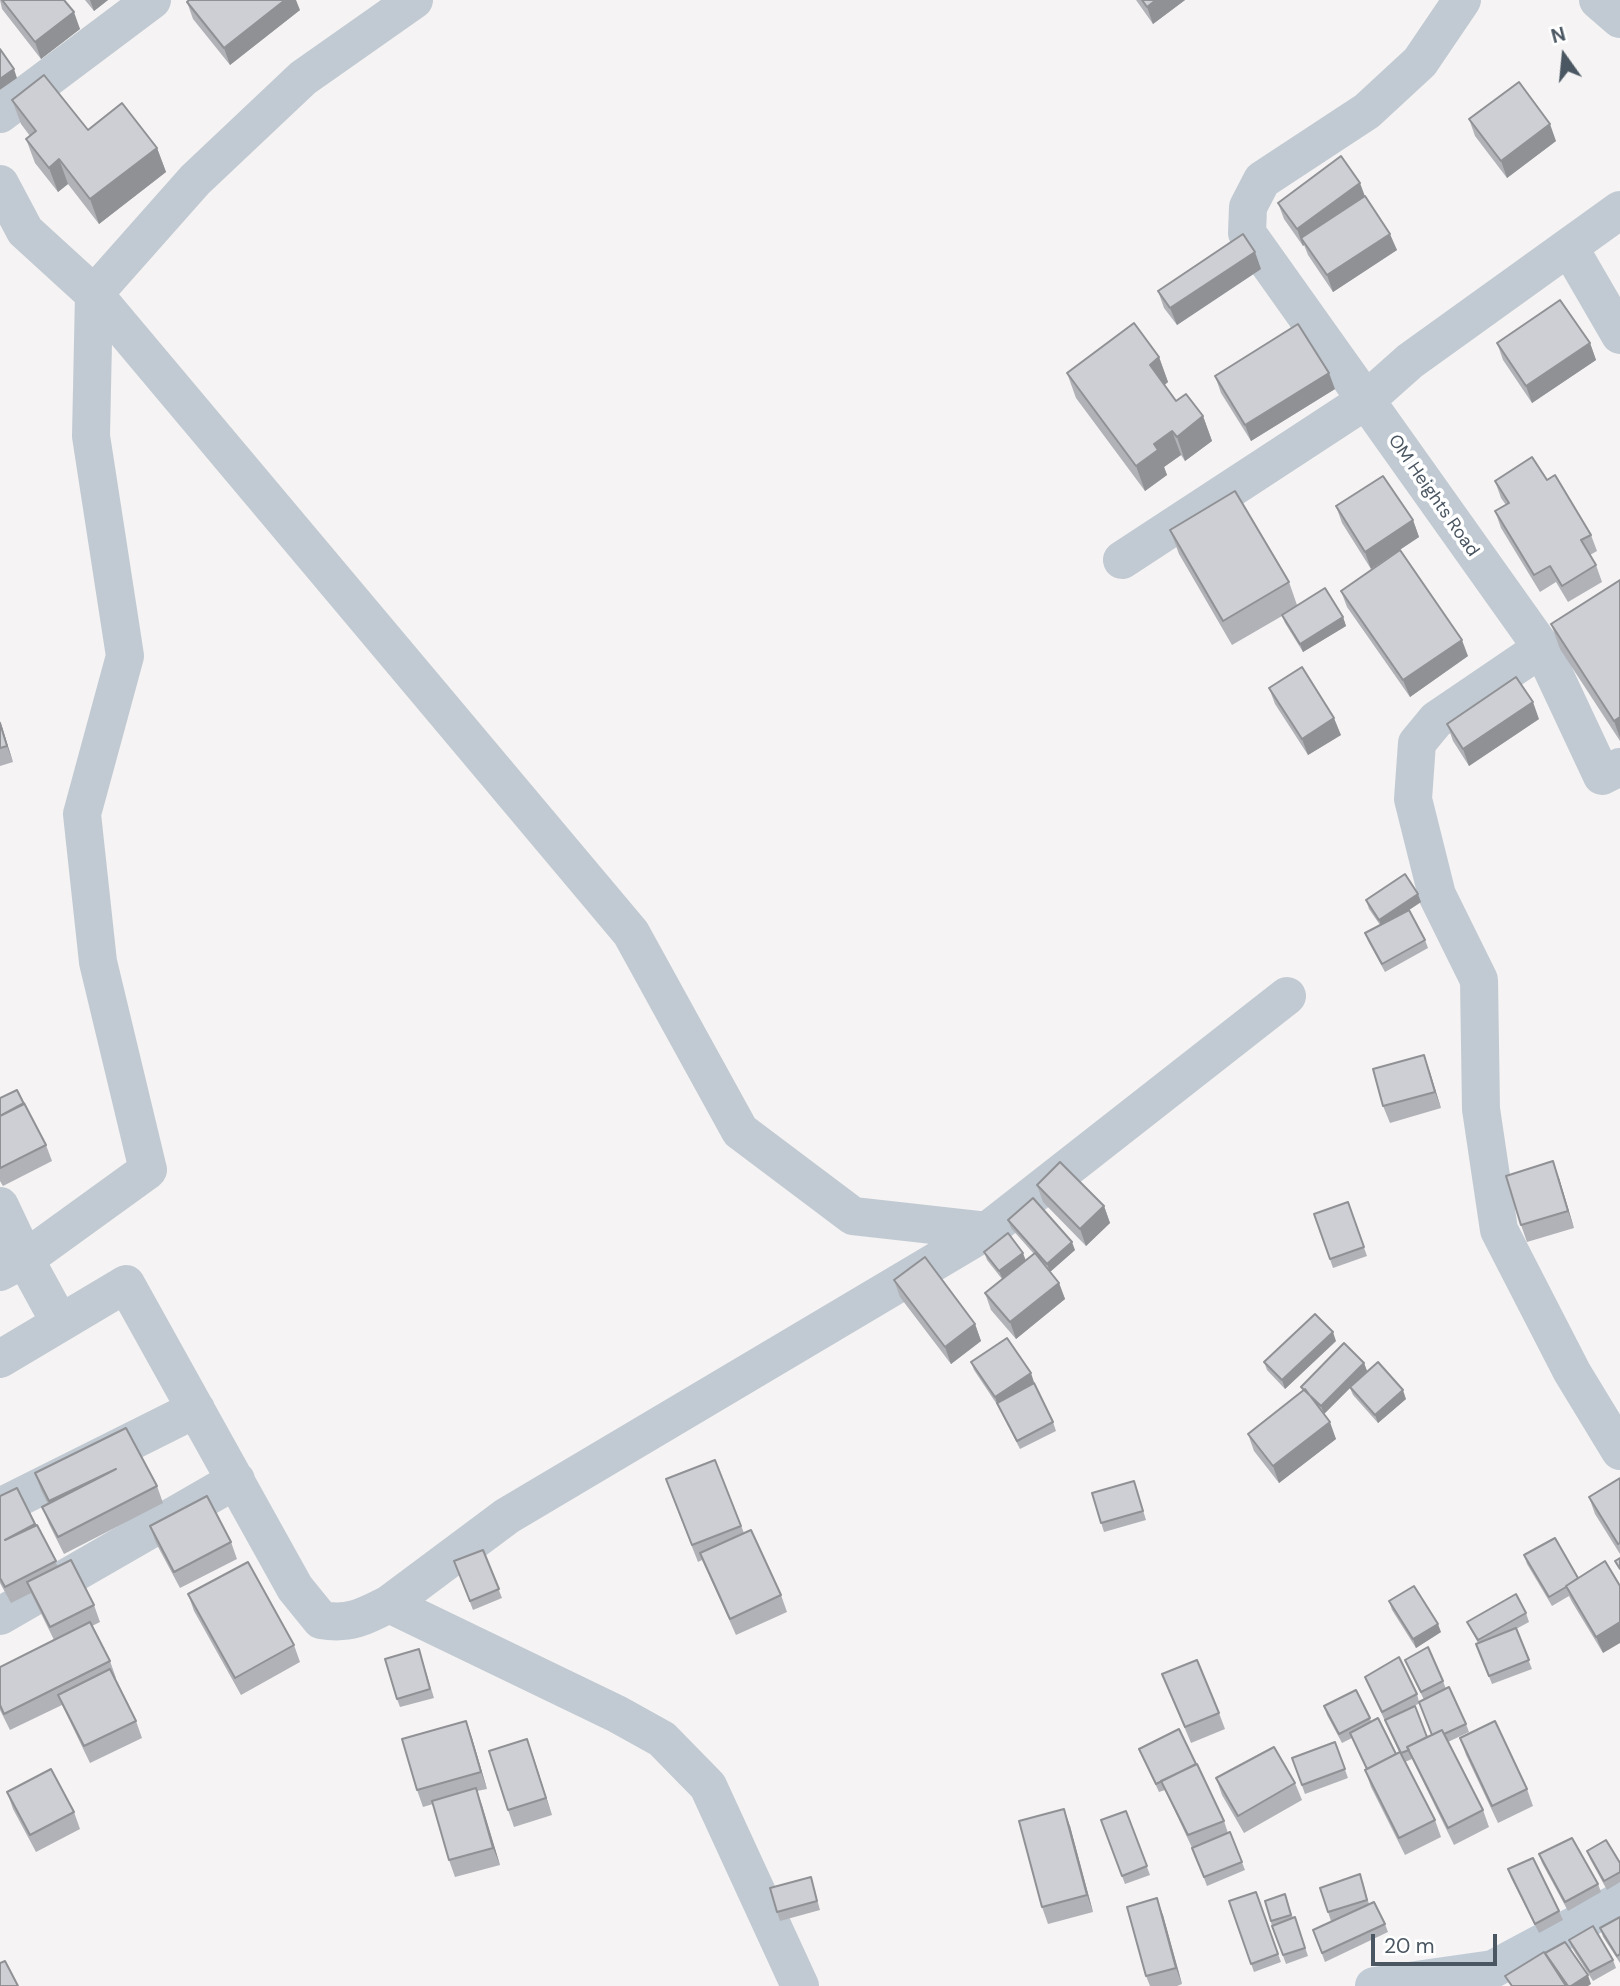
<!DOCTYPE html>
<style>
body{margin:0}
#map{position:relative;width:1620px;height:1986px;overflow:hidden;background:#f5f3f3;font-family:"DM Sans",sans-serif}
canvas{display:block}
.north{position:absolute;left:1529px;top:21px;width:70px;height:70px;-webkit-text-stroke:5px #fff;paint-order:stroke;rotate:345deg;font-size:19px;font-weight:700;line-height:28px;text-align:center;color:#4a5661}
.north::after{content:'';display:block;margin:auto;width:24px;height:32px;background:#4a5661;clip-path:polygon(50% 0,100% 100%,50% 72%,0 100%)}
.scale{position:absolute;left:1371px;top:1934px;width:126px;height:32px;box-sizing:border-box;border:4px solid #4a5661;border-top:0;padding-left:9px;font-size:21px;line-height:24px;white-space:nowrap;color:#4a5661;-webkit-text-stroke:5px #fff;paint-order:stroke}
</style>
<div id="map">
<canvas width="1620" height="1986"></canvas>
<div class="north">N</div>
<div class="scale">20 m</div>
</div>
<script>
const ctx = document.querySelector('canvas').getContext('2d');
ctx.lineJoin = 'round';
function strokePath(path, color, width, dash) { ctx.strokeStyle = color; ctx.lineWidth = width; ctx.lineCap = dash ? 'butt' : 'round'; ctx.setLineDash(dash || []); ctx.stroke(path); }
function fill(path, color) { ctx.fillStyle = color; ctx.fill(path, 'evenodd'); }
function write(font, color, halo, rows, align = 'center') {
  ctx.font = font + ' "DM Sans",sans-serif'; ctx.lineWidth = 7; ctx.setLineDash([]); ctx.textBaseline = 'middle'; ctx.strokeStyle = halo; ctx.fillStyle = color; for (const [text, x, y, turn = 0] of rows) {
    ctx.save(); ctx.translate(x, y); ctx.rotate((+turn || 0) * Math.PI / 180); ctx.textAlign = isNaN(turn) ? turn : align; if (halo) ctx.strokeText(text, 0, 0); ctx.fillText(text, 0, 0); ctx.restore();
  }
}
const street = new Path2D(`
 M1462,0L1420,62L1367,111L1262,180L1248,207L1247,233L1542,648L1602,776L1620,767
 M1598,0L1620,19
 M0,114L152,0
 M0,184L25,231L94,294L631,933L740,1131L853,1216L987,1231
 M1569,247L1620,335
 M1122,560L1365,401L1410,361L1620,210
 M1542,648L1436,720L1417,743L1413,799L1437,895L1479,980L1481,1109L1499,1230L1572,1372L1620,1451
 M0,1206L25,1259L0,1272
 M60,1323L25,1259L148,1170L98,962L82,814L125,656L91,436L94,294L195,180L303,78L414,0
 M0,1359L126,1284L295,1588L321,1620C349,1625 364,1617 389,1604L617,1714L662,1739L708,1786L800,1986
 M0,1507L196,1409
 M389,1604L507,1516L987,1231L1287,996
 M0,1616L236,1480`);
const secondary = new Path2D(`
 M1374,1986L1493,1969L1620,1901`);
const wall = new Path2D(`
 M0,0H64L80,29L41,59L2,9Z
 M85,0H108L94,11Z
 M1136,0H1185L1153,24Z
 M187,2L300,10L230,65L193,19Z
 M12,100L88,130L157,148L166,172L99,224L68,184L58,192L35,163L26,139L30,136L21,124Z
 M1469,119L1556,141L1507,178L1475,136Z
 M1365,196L1397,250L1333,292L1308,255L1304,245L1303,246L1284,219L1278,203Z
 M1261,269L1177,325L1164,308L1158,291Z
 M1497,343H1590L1596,360L1532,403L1503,360Z
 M1159,357L1168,382L1164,385L1176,401L1203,416L1212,441L1185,461L1181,455L1164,467L1167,475L1145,491L1076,398L1067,373Z
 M1215,376L1335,389L1251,441L1221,393Z
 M1547,480L1591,535L1597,551L1590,555L1596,565L1602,582L1568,602L1556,582L1540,592L1501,528L1495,511L1506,505L1501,498L1495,481Z
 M1336,506L1413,520L1419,537L1371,569L1342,523Z
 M1170,530L1289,582L1297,605L1343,617L1346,626L1303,652L1285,623L1282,616L1232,645L1179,554Z
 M1620,580V741L1560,649L1551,624Z
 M1341,591L1468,656L1410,697L1347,607Z
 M1269,688L1341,735L1308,755L1275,704Z
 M1539,719L1469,766L1453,741L1447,724Z
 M0,721L13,762L0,766Z
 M1366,900L1421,902L1409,910L1425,940L1428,948L1385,972L1368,941L1365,933L1380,925L1369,909Z
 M1424,1055L1441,1108L1390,1123L1383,1106Z
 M0,1098L24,1104L46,1145L52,1161L3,1186L0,1181Z
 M1559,1178L1574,1228L1527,1242L1521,1225Z
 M1037,1185L1104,1206L1110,1223L1086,1246L1043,1202Z
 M1348,1202L1367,1256L1333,1268L1314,1214Z
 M1008,1220L1075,1250L1050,1272L1059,1283L1065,1299L1016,1339L991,1310L985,1293L1002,1279L987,1260L984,1252L1026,1260L1034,1254L1011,1228Z
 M894,1280L975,1324L981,1341L951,1364L900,1297Z
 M1336,1341L1285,1389L1267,1370L1264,1362Z
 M971,1362L1034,1382L1025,1388L1053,1422L1056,1431L1020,1449L998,1406L974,1370Z
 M1364,1363L1367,1371L1406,1399L1378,1423L1353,1395L1350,1388L1324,1414L1336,1439L1279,1483L1254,1451L1248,1434L1303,1391L1301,1387Z
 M715,1460L744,1533L781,1595L787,1612L736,1635L702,1560L698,1562L672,1496Z
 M35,1473L157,1486L163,1503L64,1554L49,1524L42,1507L48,1504L41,1490Z
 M1620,1478V1554L1595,1514L1589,1497Z
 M1134,1481L1146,1520L1104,1532L1092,1493Z
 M17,1488L58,1567L94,1605L100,1622L92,1626L110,1661L116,1678H115L136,1721L142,1738L90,1763L62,1705L10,1730L0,1710V1667L54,1640L31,1593L11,1603L0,1583V1496Z
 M150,1526L231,1542L237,1559L180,1588L156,1543Z
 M483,1550L502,1598L473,1610L454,1561Z
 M1524,1555L1578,1578L1603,1653L1572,1602L1569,1596L1552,1606L1527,1564Z
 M188,1594L294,1645L300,1662L241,1695L194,1611Z
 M1389,1601L1441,1632L1416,1648L1392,1610Z
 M1526,1613L1529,1622L1516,1629L1532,1669L1492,1684L1476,1644L1478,1643L1471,1630L1467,1622Z
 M419,1649L434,1698L400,1707L397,1699Z
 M1405,1660L1443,1681L1446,1689L1466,1724L1469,1732L1448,1742L1483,1810L1489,1827L1454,1845L1412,1759L1405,1762L1435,1820L1441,1837L1405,1855L1371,1787L1365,1770L1367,1769L1352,1738L1342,1743L1327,1715L1324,1706L1356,1690L1371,1721L1396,1754L1399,1752L1365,1677L1417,1694L1419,1702L1424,1700ZM1420,1703L1432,1735L1427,1737L1403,1712Z
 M1162,1674L1219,1713L1225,1729L1191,1743Z
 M466,1721L472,1738L487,1789L477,1791L500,1865L455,1877L449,1860L433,1804L423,1807L417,1790Z
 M1460,1738L1527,1789L1533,1806L1498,1823L1466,1755Z
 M1335,1742L1348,1778L1305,1794L1292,1758Z
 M1139,1749L1224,1821L1228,1833L1230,1832L1245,1870L1207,1886L1194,1852L1165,1790L1159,1792Z
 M533,1756L552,1815L514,1827L508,1810Z
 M1216,1778L1295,1783L1302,1800L1244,1833L1222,1795Z
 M7,1792L74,1812L80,1829L36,1852L13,1809Z
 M1126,1811L1150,1875L1125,1884L1101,1820Z
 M1070,1826L1093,1912L1048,1924L1042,1907Z
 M1587,1851L1620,1863V1882L1607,1890L1590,1859Z
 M1539,1854L1598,1884L1601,1892L1568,1911L1542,1863Z
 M1508,1869L1559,1911L1563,1920L1539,1933L1511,1878Z
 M811,1877L820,1910L780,1921L777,1912Z
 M1363,1882L1369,1904L1385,1924L1388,1932L1325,1962L1313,1930L1338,1919L1331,1921L1320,1888Z
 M1256,1892L1281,1962L1254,1972L1229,1901Z
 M1265,1901L1288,1903L1293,1918L1295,1917L1308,1956L1286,1964L1272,1926Z
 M1163,1915L1182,1984L1177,1986H1150L1146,1976Z
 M1620,1917V1963L1603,1937L1600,1928Z
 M1569,1940L1613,1960L1616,1968L1593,1981L1572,1948Z`);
const shadedWall = new Path2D(`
 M90,0H108L94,11Z
 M285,0H296L300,10L230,65L224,48Z
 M1156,0H1185L1153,24L1147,7Z
 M74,12L80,29L41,59L35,42Z
 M14,69L17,78L0,90V79Z
 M1550,124L1556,141L1507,178L1501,161Z
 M157,148L166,172L99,224L90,199Z
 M59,159L68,184L58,192L49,168Z
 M1360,183L1366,199L1301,238L1304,245L1303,246L1297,229Z
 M1390,234L1397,250L1333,292L1327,275Z
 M1255,252L1261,269L1177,325L1170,308Z
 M1590,343L1596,360L1532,403L1526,386Z
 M1159,357L1168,382L1159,390L1150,365Z
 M1329,373L1335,389L1251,441L1245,425Z
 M1203,416L1212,441L1185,461L1177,437Z
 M1172,431L1181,455L1164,467L1167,475L1145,491L1136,466L1154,444Z
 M1413,520L1419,537L1371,569L1365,552Z
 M1343,617L1346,626L1303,652L1300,644Z
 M1462,640L1468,656L1410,697L1403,680Z
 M1533,702L1539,719L1469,766L1463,749Z
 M1620,717V738L1614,721Z
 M1334,718L1341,735L1308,755L1302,739Z
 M0,721L13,762L7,746Z
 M1418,894L1421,902L1382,928L1379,920Z
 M1424,1055L1430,1072L1441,1108L1435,1092Z
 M1553,1161L1559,1178L1574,1228L1568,1211Z
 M1104,1206L1110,1223L1086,1246L1080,1229Z
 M1072,1242L1075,1250L1050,1272L1047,1264Z
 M1023,1253L1026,1261L1003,1280L999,1271Z
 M1059,1283L1065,1299L1016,1339L1010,1322Z
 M975,1324L981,1341L951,1364L945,1347Z
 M1333,1332L1336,1341L1285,1389L1282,1380Z
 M1364,1363L1367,1371L1324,1414L1321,1406Z
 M1031,1373L1034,1382L998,1406L995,1397Z
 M1403,1390L1406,1399L1378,1423L1375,1415Z
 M1330,1422L1336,1439L1279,1483L1273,1466Z
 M1620,1622V1643L1603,1653L1596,1637Z
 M1438,1624L1441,1632L1416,1648L1413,1639Z
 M466,1721L472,1738L487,1789L481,1772Z
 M527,1739L533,1756L552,1815L546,1798Z
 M476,1788L482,1805L500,1865L493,1848Z
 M1064,1809L1070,1826L1093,1912L1087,1895Z
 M1157,1898L1163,1915L1182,1984L1176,1968Z
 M1588,1975L1591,1984L1588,1986H1571Z`);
const building = new Path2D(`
 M2,0H64L74,12L35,42Z
 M189,0H285L224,48L187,2Z
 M1142,0H1156L1147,7Z
 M0,49L14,69L0,79Z
 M44,75L88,130L122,103L157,148L90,199L59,159L49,168L26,139L36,131L12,100Z
 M1519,82L1550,124L1501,161L1469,119Z
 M1341,156L1360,183L1297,229L1278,203Z
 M1365,196L1390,234L1327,275L1301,238Z
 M1243,234L1255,252L1170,308L1158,291Z
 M1560,300L1590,343L1526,386L1497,343Z
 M1134,323L1159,357L1150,365L1176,401L1186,394L1203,416L1177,437L1172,431L1154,444L1158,450L1136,466L1067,373Z
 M1298,324L1329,373L1245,425L1215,376Z
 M1532,457L1547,480L1555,475L1591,535L1581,540L1596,565L1562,586L1550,566L1534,575L1495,511L1509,503L1495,481Z
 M1383,476L1413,520L1365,552L1336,506Z
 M1235,491L1289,582L1223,621L1170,530Z
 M1400,550L1462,640L1403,680L1341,591Z
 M1620,580V717L1614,721L1551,624Z
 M1325,588L1343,617L1300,644L1282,615Z
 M1302,667L1334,718L1302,739L1269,688Z
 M1516,677L1533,702L1463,749L1447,724Z
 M0,723L7,746L0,748Z
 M1405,874L1418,894L1379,920L1366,900Z
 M1409,910L1425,940L1382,964L1365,933Z
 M1424,1055L1435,1092L1383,1106L1373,1069Z
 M17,1090L24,1104L0,1116V1098Z
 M24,1103L46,1145L0,1168V1116Z
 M1553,1161L1568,1211L1521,1225L1506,1176Z
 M1060,1162L1104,1206L1080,1229L1037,1185Z
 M1033,1198L1072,1242L1047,1264L1008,1220Z
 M1348,1202L1364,1247L1330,1259L1314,1214Z
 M1008,1233L1023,1253L999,1271L984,1252Z
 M1035,1253L1059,1283L1010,1322L985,1293Z
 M925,1257L975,1324L945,1347L894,1280Z
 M1315,1314L1333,1332L1282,1380L1264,1362Z
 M1007,1338L1031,1373L995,1397L971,1362Z
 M1344,1343L1364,1363L1321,1406L1301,1387Z
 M1378,1362L1403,1390L1375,1415L1350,1387Z
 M1034,1383L1053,1422L1017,1441L997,1403Z
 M1305,1389L1330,1422L1273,1466L1248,1434Z
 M126,1428L157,1486L58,1537L42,1507L116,1469L49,1501L35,1473Z
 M715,1460L741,1526L692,1545L666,1479Z
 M1620,1478V1543L1618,1544L1589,1497Z
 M1134,1481L1143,1511L1101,1523L1092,1493Z
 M17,1488L35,1524L5,1540L37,1525L56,1561L5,1587L0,1578V1496Z
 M207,1496L231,1542L174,1572L150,1526Z
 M751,1530L781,1595L730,1619L700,1553Z
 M1555,1538L1578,1578L1566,1586V1587L1549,1597L1524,1555Z
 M483,1550L499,1589L470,1601L454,1561Z
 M1620,1558V1569L1615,1561Z
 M71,1560L94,1605L50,1627L27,1582Z
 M1605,1561L1620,1586V1622L1596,1637L1566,1586Z
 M248,1562L294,1645L235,1678L188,1594Z
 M1414,1586L1438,1624L1413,1639L1389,1601Z
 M1516,1594L1526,1613L1478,1640L1467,1622Z
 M90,1622L110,1661L4,1714L0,1705V1667Z
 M1516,1628L1529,1660L1489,1676L1476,1644Z
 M1428,1647L1443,1681L1421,1692L1405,1660Z
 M419,1649L430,1689L397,1699L385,1659Z
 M1399,1657L1417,1694L1382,1712L1365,1677Z
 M1197,1660L1219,1713L1185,1727L1162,1674Z
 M110,1669L136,1721L84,1746L58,1695Z
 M1449,1687L1466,1724L1444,1734L1442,1730L1432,1735L1419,1702Z
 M1356,1690L1370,1718L1339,1734L1324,1706Z
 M1415,1706L1427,1737L1407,1747L1409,1750L1401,1753L1385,1720Z
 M1378,1718L1396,1754L1367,1769L1350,1733Z
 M466,1721L481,1772L417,1790L402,1739Z
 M1495,1721L1527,1789L1492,1806L1460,1738Z
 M1179,1729L1196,1764L1156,1784L1139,1749Z
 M1442,1730L1483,1810L1448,1828L1407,1747Z
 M527,1739L546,1798L508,1810L489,1751Z
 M1335,1742L1345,1769L1302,1785L1292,1758Z
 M1274,1747L1295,1783L1238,1816L1216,1778Z
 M1400,1752L1435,1820L1399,1838L1365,1770Z
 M1197,1764L1224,1821L1188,1835L1161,1781Z
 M51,1769L74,1812L30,1835L7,1792Z
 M476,1788L493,1848L449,1860L432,1801Z
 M1064,1809L1087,1895L1042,1907L1019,1821Z
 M1126,1811L1147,1866L1122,1876L1101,1820Z
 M1230,1832L1242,1862L1204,1877L1192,1848Z
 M1572,1838L1598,1884L1565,1902L1539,1854Z
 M1606,1840L1620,1863V1872L1604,1881L1587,1851Z
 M1533,1858L1559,1911L1535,1924L1508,1869Z
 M1360,1874L1367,1900L1328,1912L1320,1888Z
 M811,1877L817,1901L777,1912L770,1888Z
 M1256,1892L1278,1954L1251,1964L1229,1901Z
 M1285,1894L1291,1915L1271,1921L1265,1901Z
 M1157,1898L1176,1968L1146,1976L1127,1907Z
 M1374,1902L1385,1924L1322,1953L1313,1930Z
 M1295,1917L1305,1948L1283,1955L1272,1926Z
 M1620,1917V1954L1617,1956L1600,1928Z
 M1593,1926L1613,1960L1590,1972L1569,1940Z
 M1565,1942L1588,1975L1571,1986H1568L1545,1953Z
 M1544,1952L1566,1986H1512L1505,1976Z
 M5,1961L18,1986H0V1963Z`);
const streetNames = [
 ["OM Heights Road",1433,496,55]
];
strokePath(street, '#c1cad2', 38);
strokePath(secondary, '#c1cbd6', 38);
fill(wall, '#b0b2b7');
fill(shadedWall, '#909195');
fill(building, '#cdcfd5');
strokePath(building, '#909195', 2);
write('18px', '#4a5661', '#fff', streetNames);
</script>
